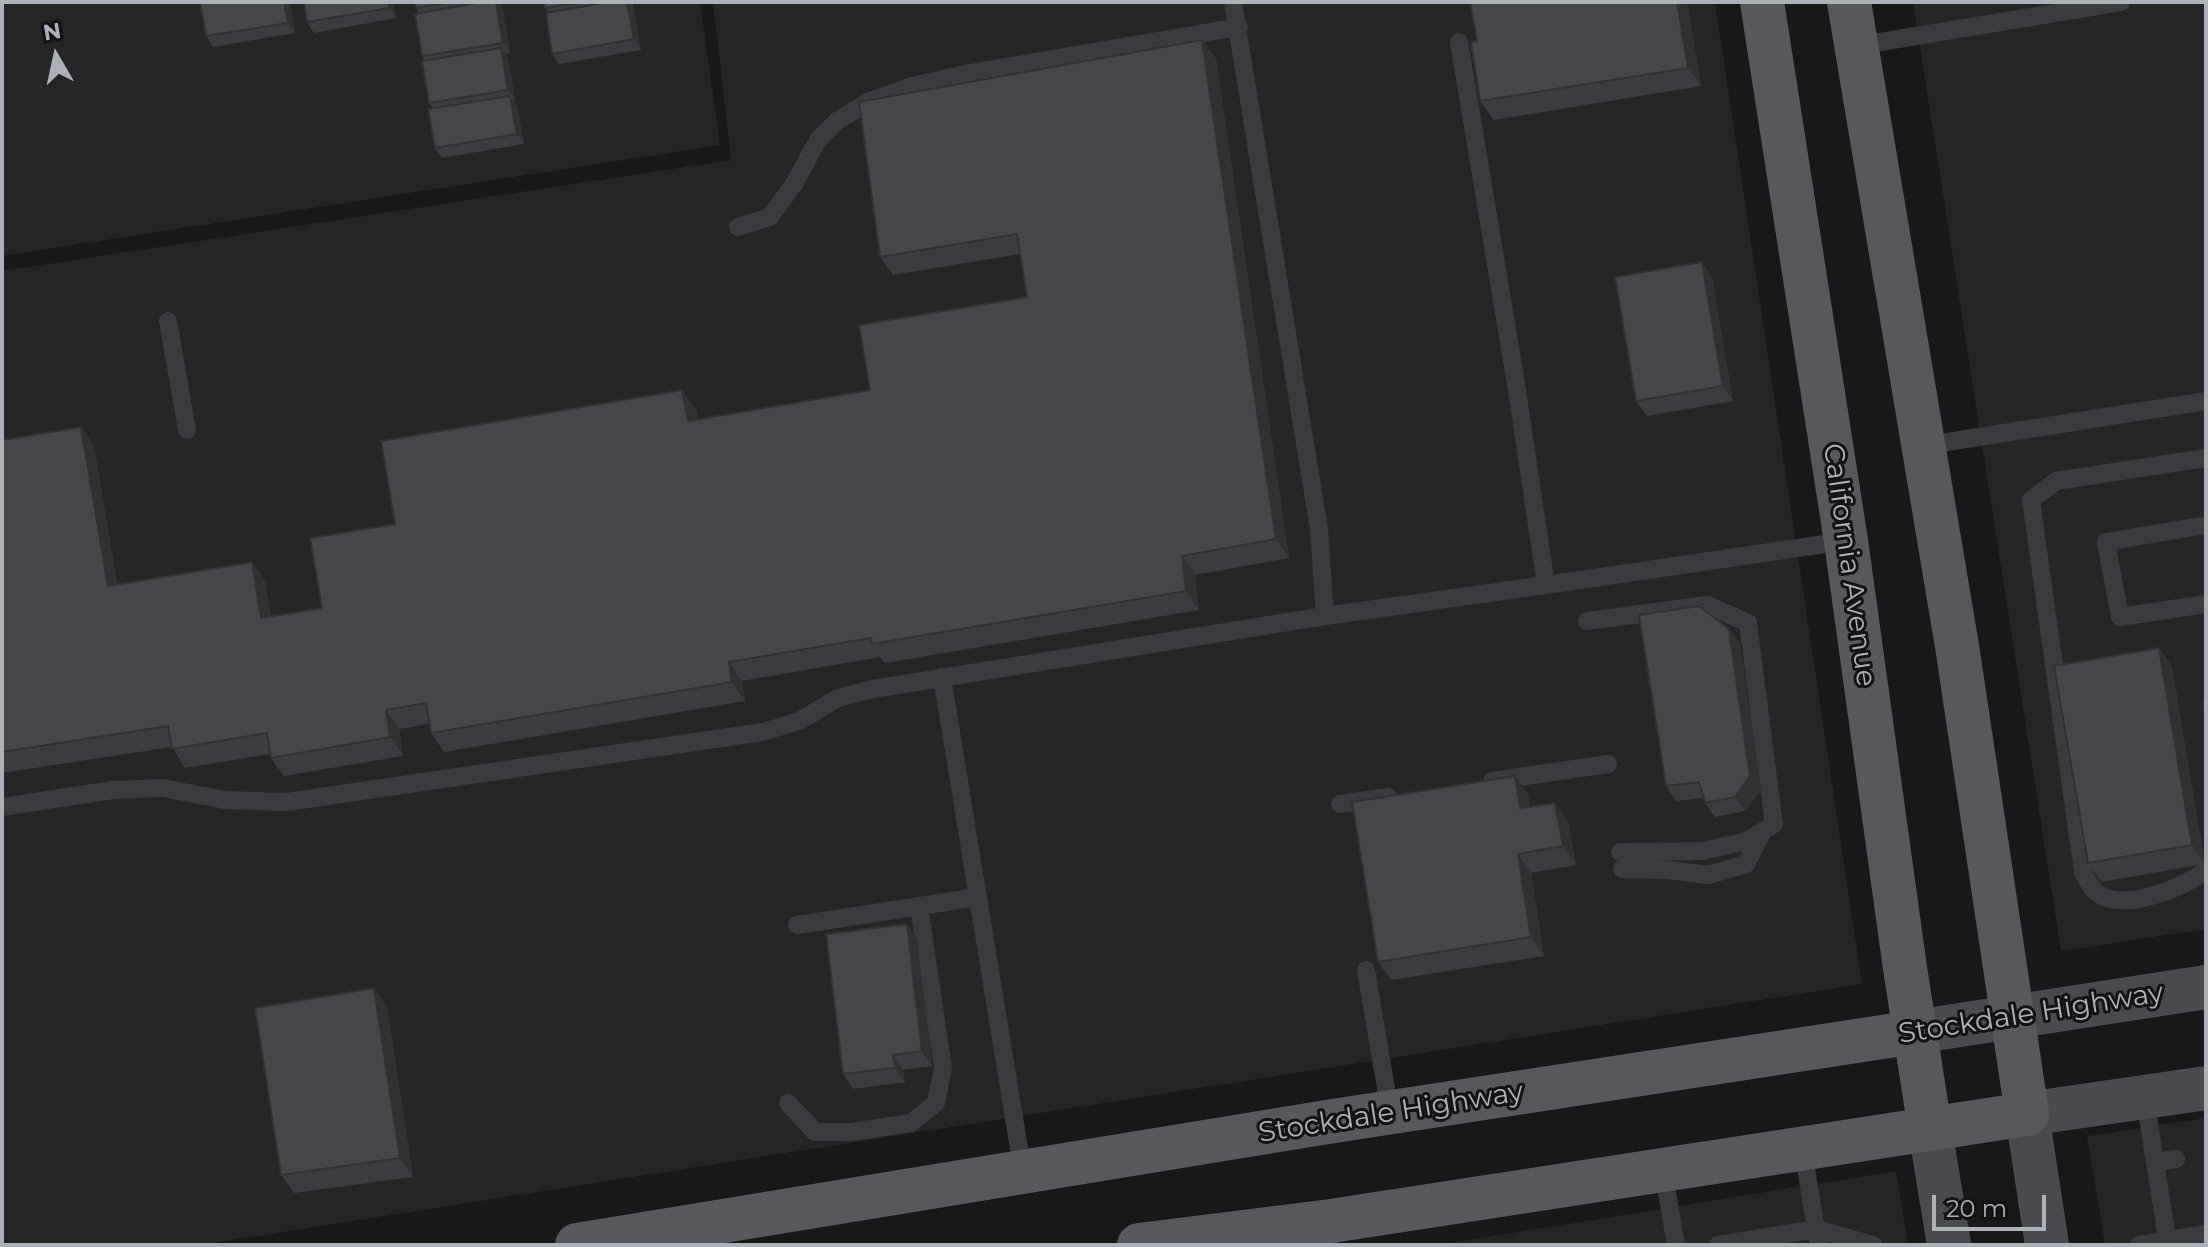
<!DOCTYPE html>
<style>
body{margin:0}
#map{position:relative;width:2208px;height:1247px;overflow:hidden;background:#18181a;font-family:Montserrat,sans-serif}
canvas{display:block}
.frame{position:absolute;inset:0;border:4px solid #acb0b9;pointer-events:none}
.north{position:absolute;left:16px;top:16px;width:80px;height:80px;-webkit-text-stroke:6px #131315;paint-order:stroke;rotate:351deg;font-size:22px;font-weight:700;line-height:32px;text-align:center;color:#acb0b9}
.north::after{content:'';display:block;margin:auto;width:28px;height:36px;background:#acb0b9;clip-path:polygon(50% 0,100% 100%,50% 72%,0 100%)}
.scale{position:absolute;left:1932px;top:1195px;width:114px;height:36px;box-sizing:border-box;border:4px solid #acb0b9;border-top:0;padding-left:10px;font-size:24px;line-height:28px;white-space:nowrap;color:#acb0b9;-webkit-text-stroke:6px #131315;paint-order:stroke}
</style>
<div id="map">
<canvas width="2208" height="1247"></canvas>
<div class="frame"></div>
<div class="north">N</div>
<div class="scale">20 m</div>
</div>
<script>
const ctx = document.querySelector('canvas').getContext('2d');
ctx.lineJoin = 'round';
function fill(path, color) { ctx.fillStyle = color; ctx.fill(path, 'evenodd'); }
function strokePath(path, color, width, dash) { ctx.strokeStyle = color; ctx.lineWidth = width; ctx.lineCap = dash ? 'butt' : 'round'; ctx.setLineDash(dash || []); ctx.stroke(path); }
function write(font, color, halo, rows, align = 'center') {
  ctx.font = font + ' Montserrat,sans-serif'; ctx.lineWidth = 6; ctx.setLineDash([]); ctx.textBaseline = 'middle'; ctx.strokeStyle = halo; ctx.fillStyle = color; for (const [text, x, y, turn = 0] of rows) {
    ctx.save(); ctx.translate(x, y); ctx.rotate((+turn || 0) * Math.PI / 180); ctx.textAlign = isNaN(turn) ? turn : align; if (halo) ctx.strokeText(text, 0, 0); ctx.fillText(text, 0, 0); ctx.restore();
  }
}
const built = new Path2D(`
 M2,2H700L720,145L2,256Z
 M713,2H1715L1862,984L200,1245H2V271L731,160Z
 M1913,2H2206V929L2061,951Z
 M2206,1118V1245H2105L2087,1136Z
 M1896,1171L1908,1245H1438Z`);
const lane = new Path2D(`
 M1233,2L1319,529L1325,616
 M1459,42L1516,384L1546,585L1845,541
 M1856,46L2121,2
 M738,227L770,217L794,184L818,140L837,121L868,102L912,86L970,73L1239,27
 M168,321L187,430
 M1922,446L2206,401
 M2206,458L2056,481L2031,500L2083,872C2087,879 2090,888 2097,893C2125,913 2180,888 2206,871
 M2206,525L2106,542L2120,617L2206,604
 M1587,621L1708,605L1748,623L1774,824L1747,841L1702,851L1620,852
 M942,677L1023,1173
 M1492,781L1608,764
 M1340,804L1388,797
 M2,807L113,790L163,788L225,800L287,802L763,732L799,721L838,698L873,689L1325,616L1546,585
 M1622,869L1668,870L1708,875L1746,864L1762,833
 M797,925L978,897
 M1366,970L1390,1112
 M2145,1098L2168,1245
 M788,1103L815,1132H851L911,1123L936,1103L943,1068L919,906
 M2155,1162L2176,1159
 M1663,1170L1676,1245
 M1718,1245L1816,1229L1803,1150
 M1819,1245L1816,1229L1873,1245
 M2139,1245L2206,1234`);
const secondary = new Path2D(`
 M1915,1032L2206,987
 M1930,1129L1949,1245
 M2047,1245L2027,1114L2206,1088`);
const primary = new Path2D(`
 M1762,2L1846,541L1905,968L1930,1129
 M577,1245L1327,1122L1915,1032
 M1139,1245L1331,1221L2027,1114L1957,646L1849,2`);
const wall = new Path2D(`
 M200,2H290L295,33L213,47L206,36Z
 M393,2L396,18L314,33L307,22Z
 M415,2H501L502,5H499L503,10L510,53L505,54L508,58L515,100L514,101L517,106L524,144L442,158L435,148L433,108L429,103L425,61L422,56L419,13L416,8Z
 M544,2H632L641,50L559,64L552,54L548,12L545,8Z
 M1687,2L1701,86L1494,120L1480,101Z
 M1202,40L1216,59L1289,558L1195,575L1199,610L885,663L880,657L742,681L745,701L444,752L431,733L429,724L399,729L403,756L284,776L271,758L270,754L185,768L172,747L2,773V440L81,427L94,446L117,585L252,562L265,581L271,617L322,608L395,524L682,390L696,409L698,420L870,390L1027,297L1020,254L893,275L880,257Z
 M1712,277L1733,401L1647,416L1636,401Z
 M1740,643L1761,790L1745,811L1715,817L1705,803L1703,798L1676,801L1666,786Z
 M2159,648L2172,667L2205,864L2101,882L2088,863Z
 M1515,776L1528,794L1530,807L1568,821L1576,865L1531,873L1544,956L1391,980L1378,962Z
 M907,924L917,939L932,1066L903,1070L905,1082L853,1089L843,1074Z
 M387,1007L413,1177L294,1193L281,1175Z`);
const shadedWall = new Path2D(`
 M284,2H290L295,33L288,23Z
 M388,2H393L396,18L389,8Z
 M496,2L503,10L510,53L503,43Z
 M627,2H629L634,9L641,50L634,39Z
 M1677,2H1687L1701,86L1688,68Z
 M1202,40L1216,59L1289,558L1276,539Z
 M501,48L508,58L515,100L508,90Z
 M510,96L517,106L524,144L517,134Z
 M1702,262L1712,277L1733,401L1723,386Z
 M682,390L696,409L701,440L688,421Z
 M81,427L94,446L121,605L108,586Z
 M1182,556L1195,575L1199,610L1186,591Z
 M252,562L265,581L274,637L261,618Z
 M1729,629L1740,643L1761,790L1745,811L1735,797Z
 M2159,648L2172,667L2205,864L2192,845Z
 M729,662L742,681L745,701L732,682Z
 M386,710L399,729L403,756L390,737Z
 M1515,776L1528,794L1533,827L1520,808Z
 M1555,803L1568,821L1576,865L1563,846Z
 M1518,854L1531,873L1544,956L1531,937Z
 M907,924L917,939L932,1066L922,1051Z
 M374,988L387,1007L413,1177L400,1158Z
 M893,1055L903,1070L905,1082L895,1068Z`);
const building = new Path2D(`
 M200,2H284L288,23L206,36Z
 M304,2H388L389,8L307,22Z
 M415,2H450L416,8Z
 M482,2H496L503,43L422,56L415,14Z
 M544,2H584L545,8Z
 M608,2H627L634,39L552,54L546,13Z
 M1470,2H1677L1688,68L1480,101L1471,42L1477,41Z
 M1202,40L1276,539L1182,556L1186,591L872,644L871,638L729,662L732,682L431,733L426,703L386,710L390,737L271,758L267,733L172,749L168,726L2,752V440L81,427L108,586L252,562L261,618L322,608L310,538L395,524L381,441L682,390L688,421L870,390L859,325L1027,297L1017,234L880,257L859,102Z
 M501,48L508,90L429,103L422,61Z
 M510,96L517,134L435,148L428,109Z
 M1702,262L1723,386L1636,401L1615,277Z
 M1699,606L1729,629L1750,776L1735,797L1705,803L1699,782L1666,786L1639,615Z
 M2159,648L2192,845L2088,863L2054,666Z
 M2206,702V722L2203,703Z
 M1515,776L1520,808L1555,803L1563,846L1518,854L1531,937L1378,962L1352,802Z
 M907,924L922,1051L893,1055L895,1068L843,1074L826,934Z
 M374,988L400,1158L281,1175L255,1008Z`);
const streetNames = [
 ["California Avenue",1849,565,82],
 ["Stockdale Highway",2031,1014,-9],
 ["Stockdale Highway",1391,1113,-9]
];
fill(built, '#252527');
strokePath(lane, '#3a3b3f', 18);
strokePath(secondary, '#484a4f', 44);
strokePath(primary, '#56585e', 44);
fill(wall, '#3c3c40');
fill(shadedWall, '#313134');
fill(building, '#46464a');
strokePath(building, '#313134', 2);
write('28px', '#acb0b9', '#131315', streetNames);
</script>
